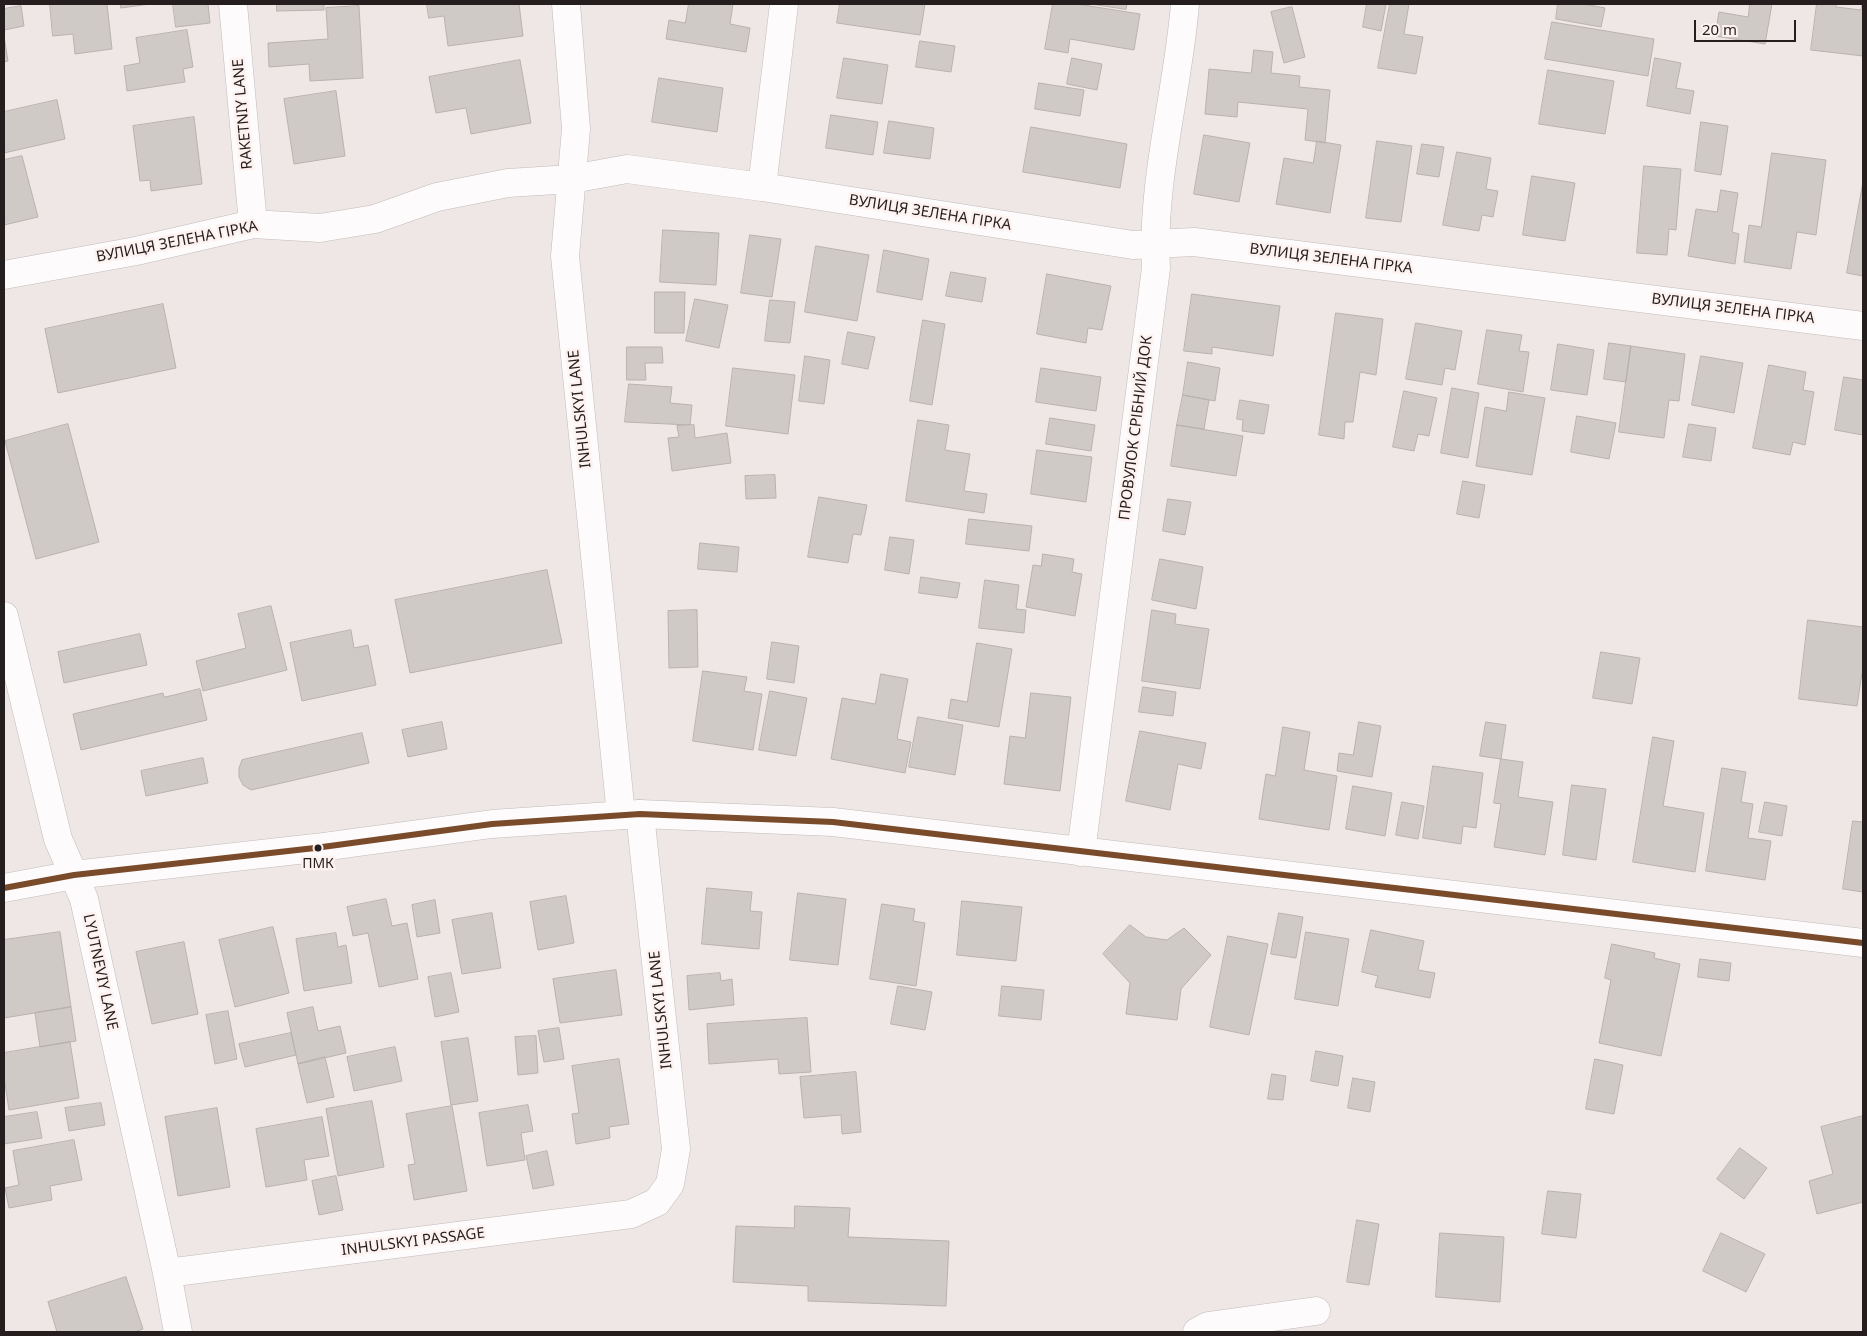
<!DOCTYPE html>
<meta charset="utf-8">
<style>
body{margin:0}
#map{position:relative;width:1867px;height:1336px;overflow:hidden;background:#efe7e5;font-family:"Noto Sans",sans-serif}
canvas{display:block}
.frame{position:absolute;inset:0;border:5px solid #241f1e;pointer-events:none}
.scale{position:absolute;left:1694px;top:20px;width:102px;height:22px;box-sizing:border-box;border:2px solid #241f1e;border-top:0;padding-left:6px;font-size:15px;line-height:18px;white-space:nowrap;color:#241f1e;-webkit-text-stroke:4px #fef2f0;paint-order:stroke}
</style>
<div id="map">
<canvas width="1867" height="1336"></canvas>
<div class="frame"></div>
<div class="scale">20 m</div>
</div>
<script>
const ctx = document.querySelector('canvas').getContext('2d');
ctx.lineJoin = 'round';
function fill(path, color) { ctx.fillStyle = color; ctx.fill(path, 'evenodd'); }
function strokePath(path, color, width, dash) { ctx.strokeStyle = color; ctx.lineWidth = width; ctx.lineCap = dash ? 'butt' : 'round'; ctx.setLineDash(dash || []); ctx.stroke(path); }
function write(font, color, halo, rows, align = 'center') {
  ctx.font = font + ' "Noto Sans",sans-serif'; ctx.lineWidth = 5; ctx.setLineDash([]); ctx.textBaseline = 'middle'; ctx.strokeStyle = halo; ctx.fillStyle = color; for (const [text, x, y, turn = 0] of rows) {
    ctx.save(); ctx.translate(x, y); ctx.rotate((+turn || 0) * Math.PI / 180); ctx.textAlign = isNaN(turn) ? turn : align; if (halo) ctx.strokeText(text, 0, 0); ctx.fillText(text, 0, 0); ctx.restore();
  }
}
const building = new Path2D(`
 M50,4H107L112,49L75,54L73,34L53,36Z
 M121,4H150L121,8Z
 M173,4H208L210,23L176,27Z
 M277,4H324V10L277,11Z
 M427,4H519L523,36L448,46L444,16L429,18Z
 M689,4H733L730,24L750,28L746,52L666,39L669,20L685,23Z
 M840,4H925L920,35L837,23Z
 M1053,4H1077L1140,14L1134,50L1070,39L1068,53L1045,49Z
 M1091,4H1127L1126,9Z
 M1367,4H1386L1381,31L1363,27Z
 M1390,4H1409L1404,34L1423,37L1416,74L1378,68Z
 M1558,4H1584L1605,8L1601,27L1556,19Z
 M1750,4H1772L1765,44L1715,36L1719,12L1748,17Z
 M1817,4H1836V7L1861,10L1862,4H1863V56L1811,50Z
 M21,6L24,26L4,30V9Z
 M359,6L363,78L310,81L309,64L269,67L268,43L328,39L326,8Z
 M1292,7L1305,57L1284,63L1271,12Z
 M1552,22L1654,39L1648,76L1545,59Z
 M187,30L193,67L183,69L185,82L127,91L124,66L140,63L136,38Z
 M4,36L8,61L4,62Z
 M920,41L955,46L951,72L916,67Z
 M1254,50L1273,52L1271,73L1300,76L1299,87L1330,90L1325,143L1305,140L1308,109L1238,102L1237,117L1205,114L1209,69L1251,73Z
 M844,58L888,65L882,104L837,98Z
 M1072,58L1102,64L1097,90L1067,84Z
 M1655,58L1681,63L1676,88L1694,91L1690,114L1647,106Z
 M520,60L531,123L471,134L466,108L436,113L429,77Z
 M1548,70L1614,81L1605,134L1539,124Z
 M659,78L723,88L717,132L652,122Z
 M1039,83L1084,90L1080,116L1035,109Z
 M336,91L345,156L294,164L284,99Z
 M57,100L65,139L4,153V112Z
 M831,115L878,122L873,155L826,148Z
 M194,117L202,184L151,191L150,180L140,181L133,126Z
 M889,121L934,128L930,159L884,153Z
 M1701,122L1728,126L1721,175L1695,171Z
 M1031,127L1127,144L1120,188L1023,172Z
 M1204,135L1250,143L1239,202L1194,194Z
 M1317,141L1341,145L1330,213L1276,204L1284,158L1313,163Z
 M1377,141L1412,146L1401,222L1366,218Z
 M1422,144L1444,147L1439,177L1417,174Z
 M1457,152L1491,158L1486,189L1498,191L1493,217L1482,215L1479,231L1443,225Z
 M1772,153L1826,160L1816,235L1797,232L1791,269L1744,262L1749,225L1761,227Z
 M22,156L38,217L4,225V160Z
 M1644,166L1681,169L1676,230L1669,229L1667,255L1637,253Z
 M1532,176L1575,183L1565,241L1523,235Z
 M1863,182V276L1847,273Z
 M1721,190L1738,193L1732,232L1739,234L1735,264L1688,256L1696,209L1717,212Z
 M663,230L719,233L716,285L660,282Z
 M750,235L781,239L772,297L741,293Z
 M816,246L869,255L857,321L805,312Z
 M884,250L929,259L922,300L877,292Z
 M951,272L986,278L982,302L946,296Z
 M1047,274L1111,286L1102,330L1088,328L1086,343L1037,334Z
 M655,292H685L684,333H655Z
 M1192,294L1280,306L1273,356L1212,347V354L1184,351Z
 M695,299L728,305L719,348L686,341Z
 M770,300L795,302L790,343L765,341Z
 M163,304L176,368L58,393L45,329Z
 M1336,313L1383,319L1376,375L1360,372L1353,422H1345L1344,439L1319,435Z
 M923,320L945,324L932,405L910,401Z
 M1416,323L1462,331L1455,370L1445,368L1442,385L1406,379Z
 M1487,330L1522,335L1519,351L1529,352L1523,392L1478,384Z
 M848,332L875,337L868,369L842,364Z
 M1609,343L1631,346L1626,382L1604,379Z
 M1558,344L1594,350L1587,395L1551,390Z
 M1631,346L1685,354L1679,401L1669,400L1664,438L1619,432Z
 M627,347H662L663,363H645L646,380H627Z
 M805,356L830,360L824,404L799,401Z
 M1701,356L1743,363L1734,413L1692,405Z
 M1188,362L1220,368L1215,401L1183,395Z
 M1769,365L1806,372L1803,390L1814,392L1805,445L1793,442L1790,455L1753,448Z
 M733,368L795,375L788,434L726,426Z
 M1041,368L1101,377L1096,411L1036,402Z
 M1844,377L1863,380V435L1835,430Z
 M629,384L672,387L670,403L692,405L690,425L625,422Z
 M1452,388L1479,393L1468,458L1441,453Z
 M1404,391L1437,398L1429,436L1418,434L1414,451L1393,447Z
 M1509,392L1545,398L1532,475L1476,466L1485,407L1506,411Z
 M1183,395L1209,400L1204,429L1177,425Z
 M1240,400L1269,405L1264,434L1242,431L1243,420L1237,419Z
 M1577,416L1616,423L1609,459L1571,452Z
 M1050,418L1095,425L1091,451L1046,444Z
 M918,420L949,425L945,450L970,454L964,491L987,494L984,513L906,501Z
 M68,424L99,542L36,559L5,441Z
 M1689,424L1716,428L1711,461L1683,457Z
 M694,425L695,438L727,433L731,463L672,471L668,438L679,437L677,426Z
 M1177,425L1243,436L1236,476L1171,466Z
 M1037,450L1092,457L1086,502L1031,494Z
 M775,475L776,498L746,499L745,476Z
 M1463,481L1485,485L1479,518L1457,514Z
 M819,497L867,505L861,535L853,534L848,563L808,557Z
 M1168,499L1191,502L1185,535L1163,531Z
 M969,519L1032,526L1029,551L966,544Z
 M890,537L914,540L909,574L885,570Z
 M700,543L739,547L737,572L698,569Z
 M1043,554L1074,559L1072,572L1082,574L1075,616L1026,607L1033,565L1041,566Z
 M1160,559L1203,567L1196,609L1152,600Z
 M547,570L562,643L410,673L395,600Z
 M921,577L960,583L957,598L919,593Z
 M985,580L1019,585L1016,609L1026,610L1024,633L979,628Z
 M271,606L287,670L203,691L196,661L246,648L238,614Z
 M697,610L698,667L669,668L668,611Z
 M1152,610L1176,614L1175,624L1209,629L1200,689L1142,681Z
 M1808,620L1863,627V673H1862L1857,706L1799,699Z
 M351,630L354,648L368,645L376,685L302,701L290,643Z
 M140,634L147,665L64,683L58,652Z
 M772,642L799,646L794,683L767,679Z
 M977,643L1012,649L999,727L948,718L951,699L967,702Z
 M1601,652L1640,658L1632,704L1593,698Z
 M703,671L747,677L744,691L762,694L753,750L693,741Z
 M881,674L908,679L897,739L911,742L905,773L831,759L842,698L875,704Z
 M1143,687L1176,692L1173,716L1139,712Z
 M200,689L207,720L81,750L73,714L163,693L164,697Z
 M770,691L807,698L796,756L759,750Z
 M1031,693L1071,697L1060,791L1004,784L1010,736L1025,738Z
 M918,717L963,725L955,775L909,767Z
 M442,722L447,749L408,757L402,730Z
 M1359,722L1381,726L1372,777L1337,771L1339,753L1353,755Z
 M1486,722L1506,725L1501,759L1480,756Z
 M1283,727L1310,732L1304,770L1337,776L1329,830L1259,819L1266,774L1275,776Z
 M1140,731L1206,743L1201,769L1178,764L1170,810L1126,801Z
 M362,733L369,763L251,790L243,785L239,777V768L242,760Z
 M1653,737L1674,741L1663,806L1704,813L1695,872L1633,862Z
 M203,758L208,783L146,796L141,771Z
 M1501,759L1523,762L1518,797L1553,802L1545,855L1494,847L1501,804L1494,803Z
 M1433,766L1483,773L1476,828L1463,826L1461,844L1423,838Z
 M1722,768L1746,772L1741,802L1753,804L1748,838L1771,841L1765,880L1706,871Z
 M1572,785L1606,789L1596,860L1563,855Z
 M1353,786L1392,793L1385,836L1346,829Z
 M1402,802L1424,806L1418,839L1396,835Z
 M1765,802L1787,806L1782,836L1759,832Z
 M1853,821L1863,822V892L1843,889Z
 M707,888L752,892L750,911L762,912L759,949L702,944Z
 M798,893L846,899L838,965L790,960Z
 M566,896L574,943L538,950L530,902Z
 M386,899L392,926L407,923L418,979L379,987L368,933L353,936L347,907Z
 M435,900L440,933L417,937L412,905Z
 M962,901L1022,907L1016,961L957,955Z
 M882,904L915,909L913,921L925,923L916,986L870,979Z
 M492,913L501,968L462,974L452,920Z
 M1279,913L1303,917L1296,958L1271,954Z
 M1130,925L1146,937L1167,940L1184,928L1211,955L1181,989L1177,1020L1126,1014L1130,983L1103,954Z
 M273,927L289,993L235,1007L219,940Z
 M1371,930L1424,941L1418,970L1435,973L1430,998L1375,987L1378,976L1362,972Z
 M60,932L71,1007L4,1018V940Z
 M1306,932L1349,939L1338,1006L1295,999Z
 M336,933L338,947L346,945L352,983L304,991L296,939Z
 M1228,936L1268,944L1249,1035L1210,1027Z
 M184,942L198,1014L152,1024L136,952Z
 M1612,944L1655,953L1654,958L1680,964L1661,1056L1599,1043L1611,980L1605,978Z
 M1700,959L1731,963L1729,981L1698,977Z
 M616,970L622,1015L560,1023L553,979Z
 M451,973L459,1012L435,1017L428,977Z
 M720,973L721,981L732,979L734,1005L689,1010L687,976Z
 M898,986L932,992L925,1030L891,1024Z
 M1002,986L1044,990L1041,1020L999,1016Z
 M71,1007L76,1041L40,1047L35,1013Z
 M313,1007L318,1031L340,1026L346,1053L298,1064L287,1013Z
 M228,1011L237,1059L215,1064L206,1015Z
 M807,1018L811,1072L779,1074L778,1059L709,1064L707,1024Z
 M559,1028L564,1059L544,1062L538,1031Z
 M291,1033L296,1055L245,1067L239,1044Z
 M536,1036L538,1073L518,1075L515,1037Z
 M468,1038L478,1101L451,1105L441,1042Z
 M70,1042L79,1098L9,1110L4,1077V1053Z
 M395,1047L402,1081L354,1091L347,1057Z
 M1316,1051L1343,1056L1338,1086L1311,1081Z
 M325,1057L334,1097L307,1103L298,1064Z
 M619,1059L629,1124L609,1127L610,1138L576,1144L572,1114L579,1113L572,1066Z
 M1595,1059L1623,1065L1614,1114L1586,1109Z
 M856,1072L861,1132L842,1134L841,1115L804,1118L800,1077Z
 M1272,1074L1286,1076L1283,1100L1268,1099Z
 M1353,1078L1375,1082L1370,1112L1348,1108Z
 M372,1101L384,1167L338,1176L326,1109Z
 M101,1103L105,1125L69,1131L65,1108Z
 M528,1105L533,1131L521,1133L525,1160L487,1166L479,1113Z
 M452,1106L467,1191L414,1200L408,1165L415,1164L406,1114Z
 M217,1108L230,1187L178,1196L165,1117Z
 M37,1112L42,1138L4,1144V1117Z
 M1863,1116V1202L1817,1214L1809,1181L1833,1174L1821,1127Z
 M322,1117L329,1156L304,1160L307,1180L266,1187L256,1129Z
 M74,1140L82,1180L50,1186L52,1200L9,1208L5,1188L19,1185L13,1151Z
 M1740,1148L1767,1168L1744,1199L1717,1179Z
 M547,1151L554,1185L533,1189L526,1156Z
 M336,1176L343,1210L319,1215L312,1181Z
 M1548,1191L1581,1194L1576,1238L1542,1234Z
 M795,1206L850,1208L848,1237L949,1241L946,1306L808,1301V1286L733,1282L736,1226L794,1228Z
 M1357,1220L1379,1224L1369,1285L1347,1282Z
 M1440,1233L1504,1237L1500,1302L1436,1297Z
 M1721,1233L1765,1254L1746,1292L1703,1271Z
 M126,1277L143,1329L134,1332H57L48,1302Z`);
const street = new Path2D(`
 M233,4L253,224
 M566,4L576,129L565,256L621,815
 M762,187L784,4
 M4,275L136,251L253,224L320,228L375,219L437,197L508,183L572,179L627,169L762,187L1133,245L1194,242L1863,326
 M4,616L58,839L84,899L167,1273L178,1332
 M1081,852L1156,268C1151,181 1178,91 1185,4
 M167,1273L631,1214L657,1202L670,1184L676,1149L640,814
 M1197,1332L1208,1326L1316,1311`);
const secondary = new Path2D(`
 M4,888L74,875L315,848L492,824L640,814L833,822L1863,943`);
const bus1 = new Path2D(`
 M4,888L74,875L315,848L492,824L640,814L833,822L1863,943`);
const markers = [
 [318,848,4.5,"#241f1e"]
];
const busNames = [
 ["ПМК",318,864]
];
const streetNames = [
 ["RAKETNIY LANE",243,114,-95],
 ["ВУЛИЦЯ ЗЕЛЕНА ГІРКА",930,213,9],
 ["ВУЛИЦЯ ЗЕЛЕНА ГІРКА",177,242,-11],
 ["ВУЛИЦЯ ЗЕЛЕНА ГІРКА",1331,259,7],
 ["ВУЛИЦЯ ЗЕЛЕНА ГІРКА",1733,309,7],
 ["INHULSKYI LANE",580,409,-96],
 ["ПРОВУЛОК СРІБНИЙ ДОК",1136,428,-83],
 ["LYUTNEVIY LANE",100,972,78],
 ["INHULSKYI LANE",661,1010,-96],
 ["INHULSKYI PASSAGE",413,1242,-7]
];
fill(building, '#d0cac7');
strokePath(building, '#b7b2b0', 1);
strokePath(street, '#c1bbba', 29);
strokePath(secondary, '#c1bbba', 29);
strokePath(street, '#fdfbfb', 28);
strokePath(secondary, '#fdfbfb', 28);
strokePath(bus1, '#7a4b2a', 6);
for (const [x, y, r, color] of markers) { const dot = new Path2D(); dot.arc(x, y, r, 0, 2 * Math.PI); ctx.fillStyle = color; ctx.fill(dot); strokePath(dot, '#fef2f0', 2); }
write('14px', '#241f1e', '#fef2f0', busNames);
write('15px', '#241f1e', '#fef2f0', streetNames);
</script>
